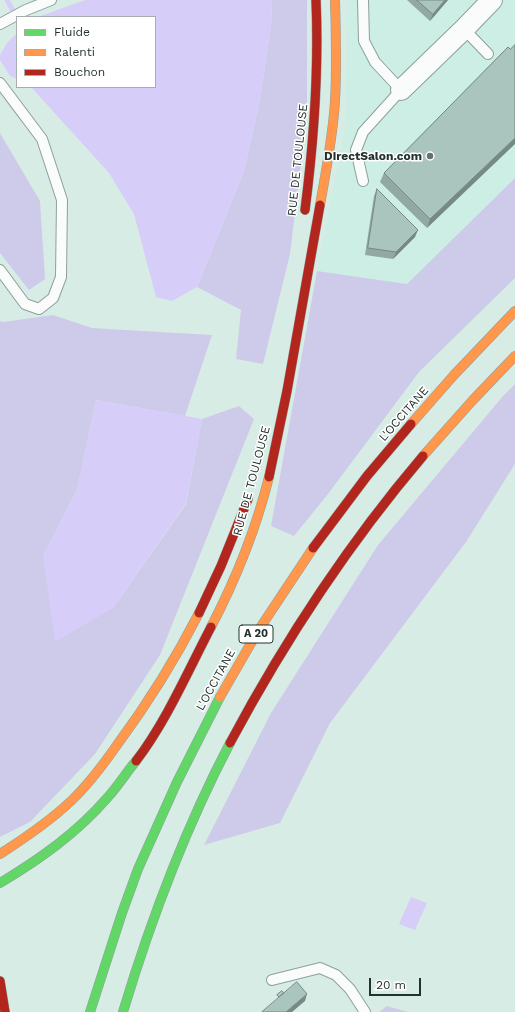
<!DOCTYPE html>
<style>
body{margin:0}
#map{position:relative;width:515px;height:1012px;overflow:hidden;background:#d8ece6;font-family:"Work Sans",sans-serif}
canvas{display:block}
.legend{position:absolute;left:16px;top:16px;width:140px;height:72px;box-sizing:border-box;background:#fff;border:1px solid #a7adab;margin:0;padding:5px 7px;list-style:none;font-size:12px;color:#24322e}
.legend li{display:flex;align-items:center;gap:8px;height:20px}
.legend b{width:20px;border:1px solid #a7adab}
.scale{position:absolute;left:369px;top:978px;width:52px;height:18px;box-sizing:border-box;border:2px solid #24322e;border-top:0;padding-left:5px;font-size:12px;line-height:14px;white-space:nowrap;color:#24322e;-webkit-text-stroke:3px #fff;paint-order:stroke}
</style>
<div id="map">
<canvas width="515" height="1012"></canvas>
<ul class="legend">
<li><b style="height:5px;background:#63d668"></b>Fluide</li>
<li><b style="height:5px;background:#ff974d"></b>Ralenti</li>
<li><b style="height:5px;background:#b3261e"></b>Bouchon</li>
</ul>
<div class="scale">20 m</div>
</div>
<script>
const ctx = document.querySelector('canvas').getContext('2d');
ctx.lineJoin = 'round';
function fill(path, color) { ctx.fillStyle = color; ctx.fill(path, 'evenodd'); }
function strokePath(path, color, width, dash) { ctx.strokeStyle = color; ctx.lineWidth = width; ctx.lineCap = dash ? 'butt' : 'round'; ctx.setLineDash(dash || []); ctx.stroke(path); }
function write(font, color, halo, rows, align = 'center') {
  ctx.font = font + ' "Work Sans",sans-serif'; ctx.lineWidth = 3; ctx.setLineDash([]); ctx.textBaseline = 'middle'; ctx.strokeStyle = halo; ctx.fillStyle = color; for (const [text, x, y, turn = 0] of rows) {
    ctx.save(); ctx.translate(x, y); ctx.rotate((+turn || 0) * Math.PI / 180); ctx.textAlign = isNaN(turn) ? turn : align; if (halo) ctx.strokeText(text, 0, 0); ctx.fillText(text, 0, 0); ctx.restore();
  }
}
const built = new Path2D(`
 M348,0H515V178L407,284L317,271L345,127Z`);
const forest = new Path2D(`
 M272,0H307V115L290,254L263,364L236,359L241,310L197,287L244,171L260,100L271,25Z
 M0,133L40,201L45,279L29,290L0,253Z
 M515,178V278L419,372L328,494L294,536L271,526L317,271L407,284Z
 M53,315L92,328L212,335L185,416L96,400L77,490L43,556L113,608L186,504L202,419L239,406L254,419L160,655L95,754L30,822L0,837V321L3,322Z
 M515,384V464L466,542L330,723L280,823L204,845L271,713L378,545L503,396Z
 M387,1006L408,1012H379Z`);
const water = new Path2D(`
 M85,0H272L271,25L260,100L244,171L197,287L172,301L156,297L134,214L109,173L31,87H155V17H38Z
 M17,33V79L10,76L0,60V55L7,43Z
 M96,400L202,419L186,503L113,608L55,642L43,556L77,490Z
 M411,897L427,903L415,930L399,924Z`);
const stream = new Path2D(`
 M7,0L16,16`);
const lane = new Path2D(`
 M363,0L364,41L375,62L401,90L363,132L356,150L363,181
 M0,24L26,10L51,0
 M464,29L488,54
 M0,83L42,139L62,200L61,277L53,298L39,309L25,304L0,270
 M272,980L320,968L336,975L350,989L365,1012`);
const street = new Path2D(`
 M401,90L464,29L492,0`);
const fast = new Path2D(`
 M0,883C40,859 77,833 108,797C118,786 126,773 136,761
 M90,1012L122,913L138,869L177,782L220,697
 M123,1012C151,919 185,829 230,743`);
const slow = new Path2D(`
 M320,205C326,171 333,136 335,101C337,67 336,34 335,0
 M411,424L454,375L515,311
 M423,456L472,401L515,356
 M211,627C236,579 256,529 269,477
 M220,697L258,631L313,548
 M0,854C25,838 49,822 71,801C88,785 103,765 117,745C148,703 175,660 199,613`);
const jam = new Path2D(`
 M305,210C314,140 319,71 316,0
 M269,477L287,391L320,205
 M313,548L367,476L411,424
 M199,613L221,566L248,499
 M230,743C284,642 349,543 423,456
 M136,761C166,722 188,671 211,627
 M0,981L5,1012`);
const wall = new Path2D(`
 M407,0H448L430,21Z
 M508,47L427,228L380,182L384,173Z
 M377,189L415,237L393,259L365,255L374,196Z`);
const shadedWall = new Path2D(`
 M445,0H448L430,21L433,14Z
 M515,138V144L427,228L430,219Z
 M418,230L415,237L393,259L396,252Z
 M307,994L305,1001L292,1012H286Z`);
const building = new Path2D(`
 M417,0H445L433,14Z
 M515,45V138L430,219L384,173L508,47L510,49Z
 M377,189L418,230L396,252L368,248Z
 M297,982L307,994L286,1012H262Z
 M282,991L284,993L279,997L277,995Z`);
const markers = [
 [430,156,4,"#63736e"]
];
const shields = [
 [256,634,34]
];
const shieldNames = [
 ["A 20",256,634]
];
const poiNames = [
 ["DirectSalon.com",422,156]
];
const streetNames = [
 ["RUE DE TOULOUSE",298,160,-84],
 ["L'OCCITANE",404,414,-49],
 ["RUE DE TOULOUSE",252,481,-75],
 ["L'OCCITANE",216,680,-61]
];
fill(built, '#cceee4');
fill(forest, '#cecbea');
fill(water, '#d6cdf8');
strokePath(stream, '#d6cdf8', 5);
strokePath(lane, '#8f9f9b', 12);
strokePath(street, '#8f9f9b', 22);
strokePath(fast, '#8f9f9b', 10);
strokePath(slow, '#8f9f9b', 10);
strokePath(jam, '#8f9f9b', 10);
strokePath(lane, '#f9fcfb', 10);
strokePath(street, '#f9fcfb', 20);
strokePath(fast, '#63d668', 9);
strokePath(slow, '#ff974d', 9);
strokePath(jam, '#b3261e', 9);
fill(wall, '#92a9a3');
fill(shadedWall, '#778985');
fill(building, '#aac4be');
strokePath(building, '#778985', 1);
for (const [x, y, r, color] of markers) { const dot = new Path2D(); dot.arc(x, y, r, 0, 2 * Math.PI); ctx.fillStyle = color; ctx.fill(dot); strokePath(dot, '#fff', 1.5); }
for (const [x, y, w] of shields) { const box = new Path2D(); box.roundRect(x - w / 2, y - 9, w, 18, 3); ctx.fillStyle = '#fff'; ctx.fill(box); strokePath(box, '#24322e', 1); }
write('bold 11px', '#24322e', null, shieldNames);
write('bold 12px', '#24322e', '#fff', poiNames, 'right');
write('12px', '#24322e', '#fff', streetNames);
</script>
